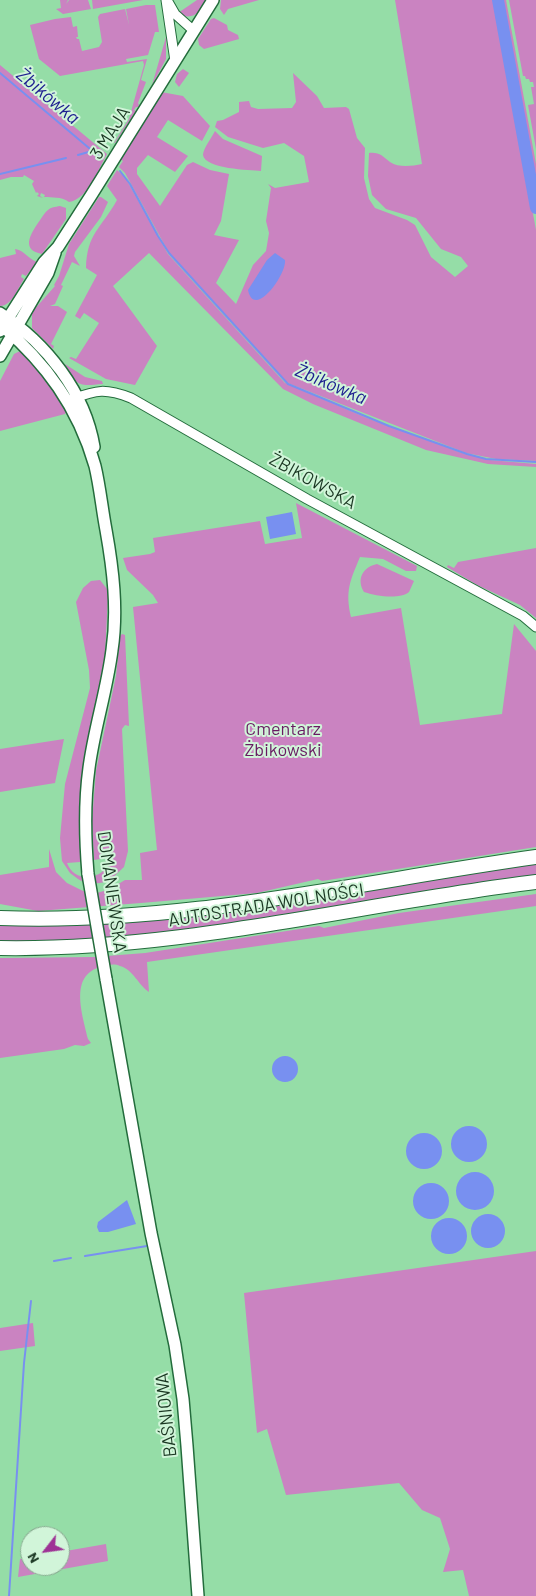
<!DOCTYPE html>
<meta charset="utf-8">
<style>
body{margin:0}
#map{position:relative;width:536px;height:1596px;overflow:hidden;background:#95dda7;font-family:Barlow,sans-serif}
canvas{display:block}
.north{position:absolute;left:20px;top:1526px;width:50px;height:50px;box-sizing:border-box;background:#d1f5d9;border:1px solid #88a990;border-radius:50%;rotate:240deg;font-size:14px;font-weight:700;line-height:20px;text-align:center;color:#1a3722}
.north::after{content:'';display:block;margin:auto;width:18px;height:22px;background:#9e3395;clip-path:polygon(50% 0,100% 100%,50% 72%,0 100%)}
</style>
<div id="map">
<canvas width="536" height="1596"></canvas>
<div class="north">N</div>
</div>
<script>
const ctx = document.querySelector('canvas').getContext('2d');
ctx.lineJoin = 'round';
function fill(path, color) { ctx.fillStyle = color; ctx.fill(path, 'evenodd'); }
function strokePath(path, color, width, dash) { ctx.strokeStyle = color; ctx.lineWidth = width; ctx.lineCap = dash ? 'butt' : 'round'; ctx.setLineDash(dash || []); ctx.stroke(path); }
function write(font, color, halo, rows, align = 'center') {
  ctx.font = font + ' Barlow,sans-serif'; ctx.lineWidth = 4; ctx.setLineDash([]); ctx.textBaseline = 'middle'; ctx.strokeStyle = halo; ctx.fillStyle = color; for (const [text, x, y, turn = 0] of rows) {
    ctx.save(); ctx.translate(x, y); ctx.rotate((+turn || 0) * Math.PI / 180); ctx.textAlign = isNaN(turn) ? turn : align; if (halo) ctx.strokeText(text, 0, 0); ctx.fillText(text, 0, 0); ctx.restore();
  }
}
const green = new Path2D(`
 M60,0H68L66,4L69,0H88L91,9L63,14L56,9L61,8Z
 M92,0H143L93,9Z
 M197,0H208C200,12 192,22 178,13Z
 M221,0H259L228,9L224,15L220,9Z
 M395,0H494L536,230V461L496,459L466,453L290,384L283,379L169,253L125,173L119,167L123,161L120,159L161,92L183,96L210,126L202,141L168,120L157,137L188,156L175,172L148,155L137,168V174L160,206L187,165L193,162L210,170L229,174L221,221L214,235L239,240L216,283L236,304L253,265L266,251L269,233L266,221L271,188L268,184L275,188L309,182L304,156L284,143L263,148L228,137L215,127L217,121L223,120L239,112V102L249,101L251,107L258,109L292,108L296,102L293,73L317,96L324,108L346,107L349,109L357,138L365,148L364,178L369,199L375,208L407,220L415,225L431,257L455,277L468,266L461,257L441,249L416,218L386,209L372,195L368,176L369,153C380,152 382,156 390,162C399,168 412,166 422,164Z
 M501,0H506L536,164V191Z
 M509,0H536V149L528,105L534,104L531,87H534L533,82H530L529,79H526L525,76H523Z
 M146,5H155L159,32H155L148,55L126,59L127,62L147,59L141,80L146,82L138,103L139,105L138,107H136L134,110L136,111L115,143H114L129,119L144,65L143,61L60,76L39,59L30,25L55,19L71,17L73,27L77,26L78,37H76L77,39H79L82,51L99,47L102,42L98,17L100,14L125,9L129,25L126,9Z
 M214,18L227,25L228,30L238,35L239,39L204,49L199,45L198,39L211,19Z
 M166,37V59L152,85Z
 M0,65L107,154C98,170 88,199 69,202C60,196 53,198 44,197L45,195L41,193L40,196L43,198L37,196L39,194L37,192L36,193L32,184L34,181L24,175L23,177H11L0,180Z
 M183,69L189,73L179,87L175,82L177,74Z
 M215,131L223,139L262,156L261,171C250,170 205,169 203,155C203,149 212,137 215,131Z
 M117,170L125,177L168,254L285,383L367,418L462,453L490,460L536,464V467L488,464L426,450L313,404L283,389L149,253L113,286L157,346L135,385L106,379L69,358L71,357L76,359L99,323L84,313L80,319L75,316L97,275L86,268C87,233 101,229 117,200L107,186Z
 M101,197L108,202L101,217L75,252L74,256L80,266L72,262L61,285L63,286L55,304L50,306H58L67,312L51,344L54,346L53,349L32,328V312L55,286L54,285L59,276L69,244L99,197Z
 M60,206L66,208V219L42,254C21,250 30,235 38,223C41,219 44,213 48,210C51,207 55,207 60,206Z
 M15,249C24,250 28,259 37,262L26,276L22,274L21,277L24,279C18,288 12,306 0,306V258L16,254Z
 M22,350L25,351L68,408L65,414L0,431V381L14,354Z
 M65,364L85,377L102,381L103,384C78,386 77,387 65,364Z
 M296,503L417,566L416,571H406L383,559L360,557C350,581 345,591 351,617L401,608L420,725L502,714L514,624L536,651V847L322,881L318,879L257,893L141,903L38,911L0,904V875L49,867V849L56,872L67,883L83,891L97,893L110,889L125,880H142L140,853L157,850L133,607L158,603L153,595L127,570L123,558L150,554L155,552L153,538L260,521L265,544L302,538Z
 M536,548V618L520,605L477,585L447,567L448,565L454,568L458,562Z
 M377,564L414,581L409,592C399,600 376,596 364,592C356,579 363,567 377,564Z
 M100,580L107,589L108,595L105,656L84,759L80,862L67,863C74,882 99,881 108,865L106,858L94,860L92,821L96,771L116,676L120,636L122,634L125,635L129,726L125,725L122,729L128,851L124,867L109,881L100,883L87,884L78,879L70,873L62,861L60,838L65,784L90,688L89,670L76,602L83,588L91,581Z
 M64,739L55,783L0,792V749Z
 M536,861V879L139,938L0,943V925H62Z
 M536,894V906L147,962L149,992C138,985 134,970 120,966C114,963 107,965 101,967C68,975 83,1016 88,1039L91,1043L84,1046L75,1045L64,1049L0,1058V958L94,957L145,953L319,926L324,928L399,913Z
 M536,1251V1596H469L463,1570L443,1572L450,1549L440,1518L422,1510L399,1483L286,1495L267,1429L257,1433L244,1293Z
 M33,1323L35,1346L0,1351V1328Z
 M106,1544L108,1561L18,1577L20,1559L30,1557V1566H60V1552Z`);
const water = new Path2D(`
 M275,253L285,260C287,274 254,320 248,290L267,260Z
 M292,512L296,534L270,539L266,517Z
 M272 1069a13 13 0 1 1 26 0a13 13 0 1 1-26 0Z
 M451 1144a18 18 0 1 1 36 0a18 18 0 1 1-36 0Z
 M406 1151a18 18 0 1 1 36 0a18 18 0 1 1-36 0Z
 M456 1191a19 19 0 1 1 38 0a19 19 0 1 1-38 0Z
 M413 1201a18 18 0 1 1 36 0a18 18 0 1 1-36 0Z
 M127,1200L136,1224L108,1232H99L97,1227L98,1222Z
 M471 1231a17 17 0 1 1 34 0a17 17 0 1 1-34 0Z
 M431 1236a18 18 0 1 1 36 0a18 18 0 1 1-36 0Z`);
const stream = new Path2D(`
 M0,73L102,159
 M78,155L92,151
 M120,171L130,184L158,236L169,253L288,384L389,426L467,454L486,459L536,462
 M0,174L66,158
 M85,1256L147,1246
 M54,1261L71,1258
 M9,1596L24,1363L31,1301`);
const river = new Path2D(`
 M498,0L536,208`);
const minor = new Path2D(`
 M166,0L175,61
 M167,0L175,14L194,31
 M72,399C97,390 105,388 131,398L307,499L523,616L536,627`);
const major = new Path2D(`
 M0,313C46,343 85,392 94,447
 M0,324C46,363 78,407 95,466C100,487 102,509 106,530C113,569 118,610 112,650C107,690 94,729 89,768C84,804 85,838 88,874
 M0,331L44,262L58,247L92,194L213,0
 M0,356L48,273L55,253
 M106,979L151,1233L175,1345L183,1399L187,1446L198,1596`);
const highway = new Path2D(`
 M0,918C181,925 358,882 536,857
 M0,948C181,951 357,904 536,882`);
const majorBridge = new Path2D(`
 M88,874L106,979`);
const streetNames = [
 ["3 MAJA",110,133,-58],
 ["ŻBIKOWSKA",313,481,29],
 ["DOMANIEWSKA",112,892,82],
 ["AUTOSTRADA WOLNOŚCI",266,905,-9],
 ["BAŚNIOWA",166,1415,-96]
];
const parkNames = [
 ["Cmentarz",283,729],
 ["Żbikowski",283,750]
];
const waterNames = [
 ["Żbikówka",48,96,40],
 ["Żbikówka",331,384,23]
];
fill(green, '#ca83c1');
fill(water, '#7890f0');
strokePath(stream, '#7890f0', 2);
strokePath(river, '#7890f0', 12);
strokePath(minor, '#236c3c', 11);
strokePath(major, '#236c3c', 14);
strokePath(highway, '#236c3c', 16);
strokePath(minor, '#fff', 9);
strokePath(major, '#fff', 11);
strokePath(highway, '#fff', 14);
strokePath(majorBridge, '#236c3c', 14, []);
strokePath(majorBridge, '#fff', 11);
write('18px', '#1a3722', '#d1f5d9', streetNames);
write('18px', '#681b62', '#d1f5d9', parkNames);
write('italic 19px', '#1f2190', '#d1f5d9', waterNames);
</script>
